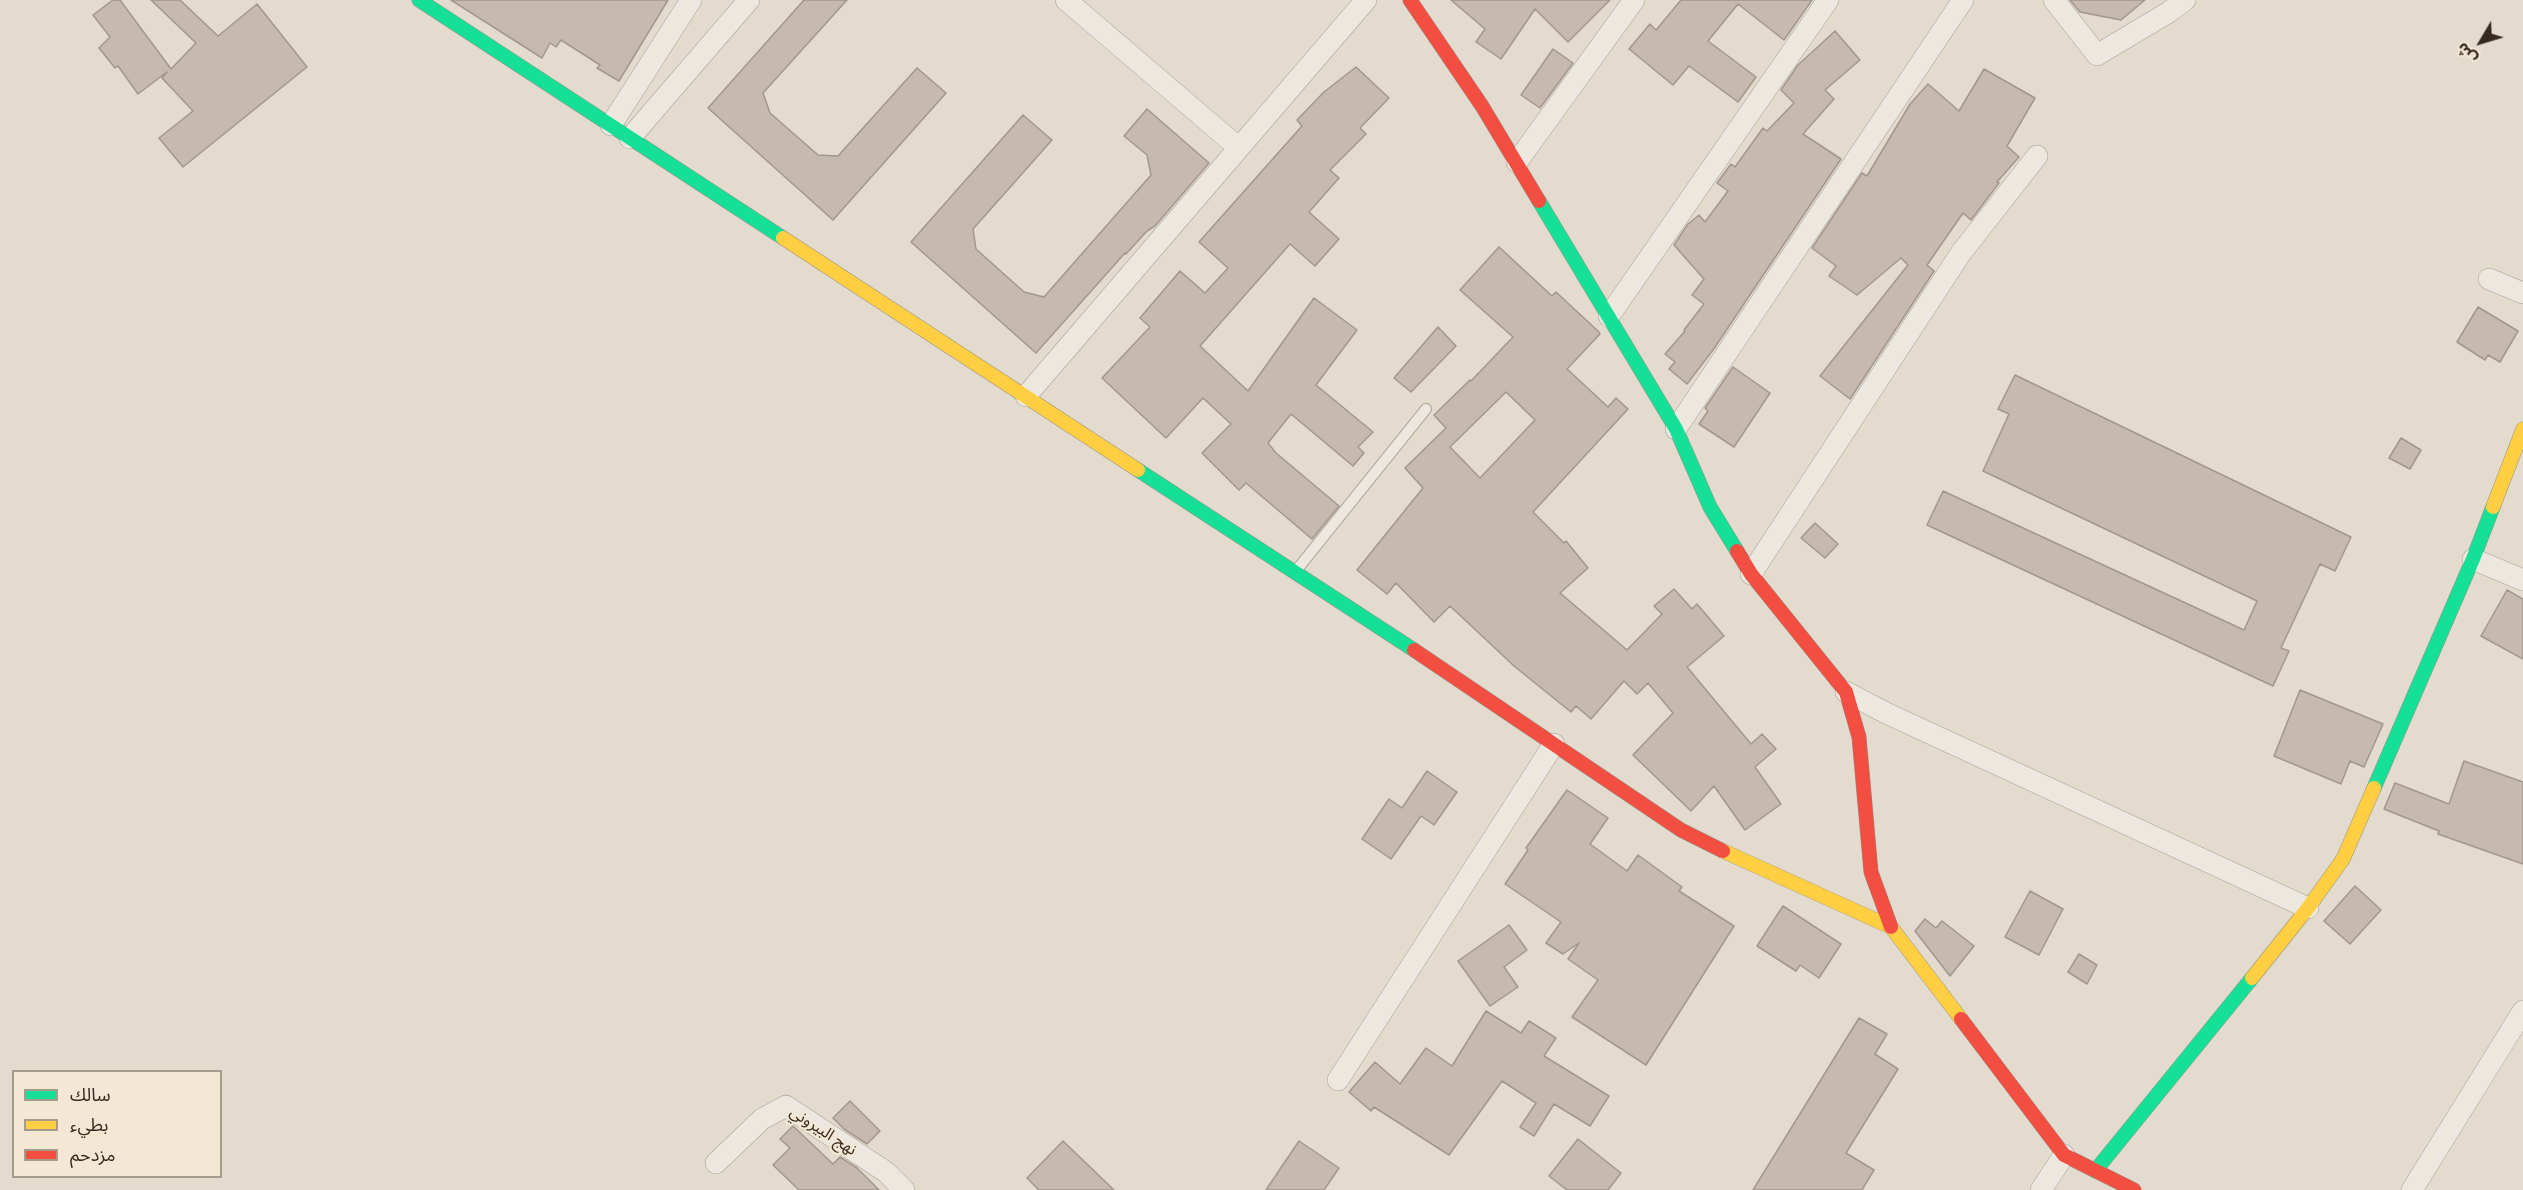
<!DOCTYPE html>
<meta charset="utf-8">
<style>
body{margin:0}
#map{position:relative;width:2523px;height:1190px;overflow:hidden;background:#e3dbcd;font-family:"Roboto Serif","Noto Sans Arabic",serif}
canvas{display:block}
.legend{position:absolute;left:12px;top:1070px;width:210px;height:108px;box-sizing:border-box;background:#f3e8d4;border:2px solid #a79c8c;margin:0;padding:8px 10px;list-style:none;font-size:18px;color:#36291f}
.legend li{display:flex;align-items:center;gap:12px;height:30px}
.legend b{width:30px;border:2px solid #a79c8c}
.north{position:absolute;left:2451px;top:12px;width:60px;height:60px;-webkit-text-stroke:4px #f3e8d4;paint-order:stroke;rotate:232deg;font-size:16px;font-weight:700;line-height:24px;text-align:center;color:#36291f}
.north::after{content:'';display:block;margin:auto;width:21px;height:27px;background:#36291f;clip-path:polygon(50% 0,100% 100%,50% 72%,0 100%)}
</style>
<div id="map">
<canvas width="2523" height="1190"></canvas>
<ul class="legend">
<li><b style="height:8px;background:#16e098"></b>سالك</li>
<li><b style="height:8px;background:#ffcf43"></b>بطيء</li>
<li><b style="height:8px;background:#f24e42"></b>مزدحم</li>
</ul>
<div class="north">ش</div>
</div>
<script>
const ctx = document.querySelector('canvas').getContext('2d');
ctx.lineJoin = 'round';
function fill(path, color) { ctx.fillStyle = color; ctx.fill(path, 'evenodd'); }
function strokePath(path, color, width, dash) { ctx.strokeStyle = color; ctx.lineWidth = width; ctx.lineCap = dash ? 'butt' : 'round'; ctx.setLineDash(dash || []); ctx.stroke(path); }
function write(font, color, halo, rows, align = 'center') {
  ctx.font = font + ' "Roboto Serif","Noto Sans Arabic",serif'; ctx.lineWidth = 4.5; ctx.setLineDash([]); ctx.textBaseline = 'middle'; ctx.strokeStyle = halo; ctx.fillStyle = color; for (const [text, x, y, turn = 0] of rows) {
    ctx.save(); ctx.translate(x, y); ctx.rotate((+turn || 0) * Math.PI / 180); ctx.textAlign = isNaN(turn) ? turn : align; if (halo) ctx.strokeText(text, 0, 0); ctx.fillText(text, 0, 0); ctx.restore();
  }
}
const building = new Path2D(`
 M113,0H120L171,69L196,43L151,0H180L218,36L257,4L307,67L183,167L159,138L193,111L162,78L167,72L138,94L118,66L115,68L99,48L110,37L93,15Z
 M451,0H668L619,81L597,68L600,65L561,40L556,47L550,43L542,58Z
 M804,0H847L763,93L770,113L818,155L838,156L917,68L946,93L833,220L708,108Z
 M1451,0H1610L1568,42L1535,9L1501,59L1476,42L1485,29Z
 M1681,0H1812L1784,40L1738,4L1708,41L1756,77L1738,102L1689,66L1673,85L1629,49L1650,24L1656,30Z
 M2070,0H2145L2121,20L2080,12Z
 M1835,31L1860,60L1825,90L1834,99L1803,134L1841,159L1713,350L1687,384L1669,369L1675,362L1665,354L1685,331L1684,330L1704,304L1692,295L1704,279L1674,245L1688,224L1699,215L1705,222L1728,191L1717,183L1731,164L1735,167L1763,128L1767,131L1794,103L1781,90L1798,65Z
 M1553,49L1573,63L1540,108L1521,95Z
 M1356,67L1389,98L1360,128L1366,134L1330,170L1339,178L1309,212L1339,239L1315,266L1290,244L1200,346L1248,391L1314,298L1357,330L1316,385L1373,432L1358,447L1364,453L1353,466L1291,414L1268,443L1276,453L1339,506L1312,539L1246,483L1239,490L1202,453L1231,424L1203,398L1166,438L1102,378L1150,327L1140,318L1180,271L1205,293L1228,268L1199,242L1302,126L1297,120L1324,92Z
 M1984,69L2035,98L2007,146L2019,157L1997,182L1999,183L1971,220L1963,213L1927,265L1934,271L1850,399L1820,376L1908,265L1901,258L1857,295L1829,276L1836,266L1812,248L1862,173L1867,176L1910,104L1928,84L1959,111Z
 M1147,109L1209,163L1155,226L1147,231L1126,254L1125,253L1036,353L911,242L1023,115L1052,140L973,229L976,249L1024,292L1044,297L1151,175L1147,155L1124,136Z
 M1499,247L1552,296L1556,292L1599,332L1600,334L1567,369L1608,407L1616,398L1628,409L1533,512L1564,543L1566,541L1588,568L1560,593L1627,650L1662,614L1654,606L1674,589L1692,609L1697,604L1724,636L1687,667L1751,744L1762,734L1776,749L1755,767L1781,804L1745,830L1714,786L1691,811L1633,755L1673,713L1648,683L1637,694L1624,681L1591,719L1576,706L1571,712L1514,666L1450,606L1434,622L1396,583L1387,594L1357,570L1423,488L1405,468L1446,428L1434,415L1470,380L1471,381L1513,337L1460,290ZM1506,392L1535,420L1480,478L1450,447Z
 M2478,307L2518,331L2500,362L2488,355L2485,360L2457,342Z
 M1438,327L1456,346L1411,392L1394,378Z
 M1733,367L1770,393L1734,447L1699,424L1708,411L1705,408Z
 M2015,375L2351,537L2335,571L2320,564L2281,648L2289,651L2273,686L1927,525L1943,491L2244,630L2257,601L1983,471L2009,414L1998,409Z
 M2401,438L2421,450L2410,469L2389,458Z
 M1815,523L1838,544L1825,558L1801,538Z
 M2507,590L2523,599V659L2481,636Z
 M2300,690L2383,724L2364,767L2350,761L2341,784L2274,756Z
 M2464,761L2523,782V864L2438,834L2439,831L2384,809L2395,783L2449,804Z
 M1427,771L1457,792L1434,825L1421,816L1391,859L1362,839L1389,799L1402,808Z
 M1567,790L1608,818L1590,844L1627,871L1638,855L1682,887L1679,891L1734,926L1646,1065L1572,1017L1598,980L1568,959L1579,943L1563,954L1546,943L1561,922L1505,884L1528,850L1526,848Z
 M2355,886L2381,910L2350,944L2324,921Z
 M2030,891L2063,909L2039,955L2005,937Z
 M1783,906L1841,944L1819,978L1800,965L1796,971L1757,946Z
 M1925,919L1936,928L1942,921L1974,946L1950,976L1915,931Z
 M1509,925L1527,950L1504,967L1518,987L1490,1006L1458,961Z
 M2079,954L2097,965L2087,984L2068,972Z
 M1486,1011L1521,1033L1529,1021L1556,1038L1544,1056L1609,1096L1590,1126L1554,1104L1534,1136L1520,1127L1536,1103L1502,1081L1449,1155L1374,1107L1371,1111L1349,1092L1375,1062L1400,1084L1426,1048L1452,1066Z
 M1859,1018L1887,1034L1875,1054L1898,1069L1846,1153L1874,1170L1862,1190H1753Z
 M850,1101L880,1131L867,1144L844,1129L833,1118Z
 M793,1126L833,1164L840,1157L857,1168L879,1190H799L773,1165L790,1148L780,1139Z
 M1578,1139L1621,1173L1608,1190H1567L1549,1176Z
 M1063,1141L1114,1190H1039L1027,1178Z
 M1299,1141L1339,1168L1324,1190H1266Z`);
const lane = new Path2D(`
 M1295,572L1426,409`);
const street = new Path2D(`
 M1066,0L1239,148
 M2054,0L2097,55L2169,12L2185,0
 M611,125L691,0
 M630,138L749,0
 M1517,162L1634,0
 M2489,279L2523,293
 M1609,316L1828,0
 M1026,396L1366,0
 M1676,429L1963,0
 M2473,559L2523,580
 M1751,574L1961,253L2037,156
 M1846,692L1886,713L2308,908
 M1338,1080L1554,744
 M716,1163L762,1119L786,1106L886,1172L904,1190
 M2041,1190L2064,1155
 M2412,1190L2523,1011`);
const fast = new Path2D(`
 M419,0L783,238
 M1539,201L1676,429L1710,507L1737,551
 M1138,470L1414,650
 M2374,788L2473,559L2493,507
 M2095,1171L2252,978`);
const slow = new Path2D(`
 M783,238L1138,470
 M2493,507L2523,429
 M1723,851L1891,927L1961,1019
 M2252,978L2308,908L2343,859L2374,788`);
const jam = new Path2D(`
 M1410,0L1482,106L1539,201
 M1737,551L1751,574L1846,692L1859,737L1871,872L1891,927
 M1414,650L1681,830L1723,851
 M1961,1019L2064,1155L2134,1190`);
const streetNames = [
 ["نهج البيروني",823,1131,33]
];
fill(building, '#c6b9ae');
strokePath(building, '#a3978d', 1.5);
strokePath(lane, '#a8a096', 12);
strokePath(street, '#a8a096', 22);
strokePath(fast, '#989086', 15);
strokePath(slow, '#989086', 15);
strokePath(jam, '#989086', 15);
strokePath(lane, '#ece7df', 10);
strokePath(street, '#ece7df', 21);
strokePath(fast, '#16e098', 14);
strokePath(slow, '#ffcf43', 14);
strokePath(jam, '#f24e42', 14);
write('16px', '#36291f', '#f3e8d4', streetNames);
</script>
